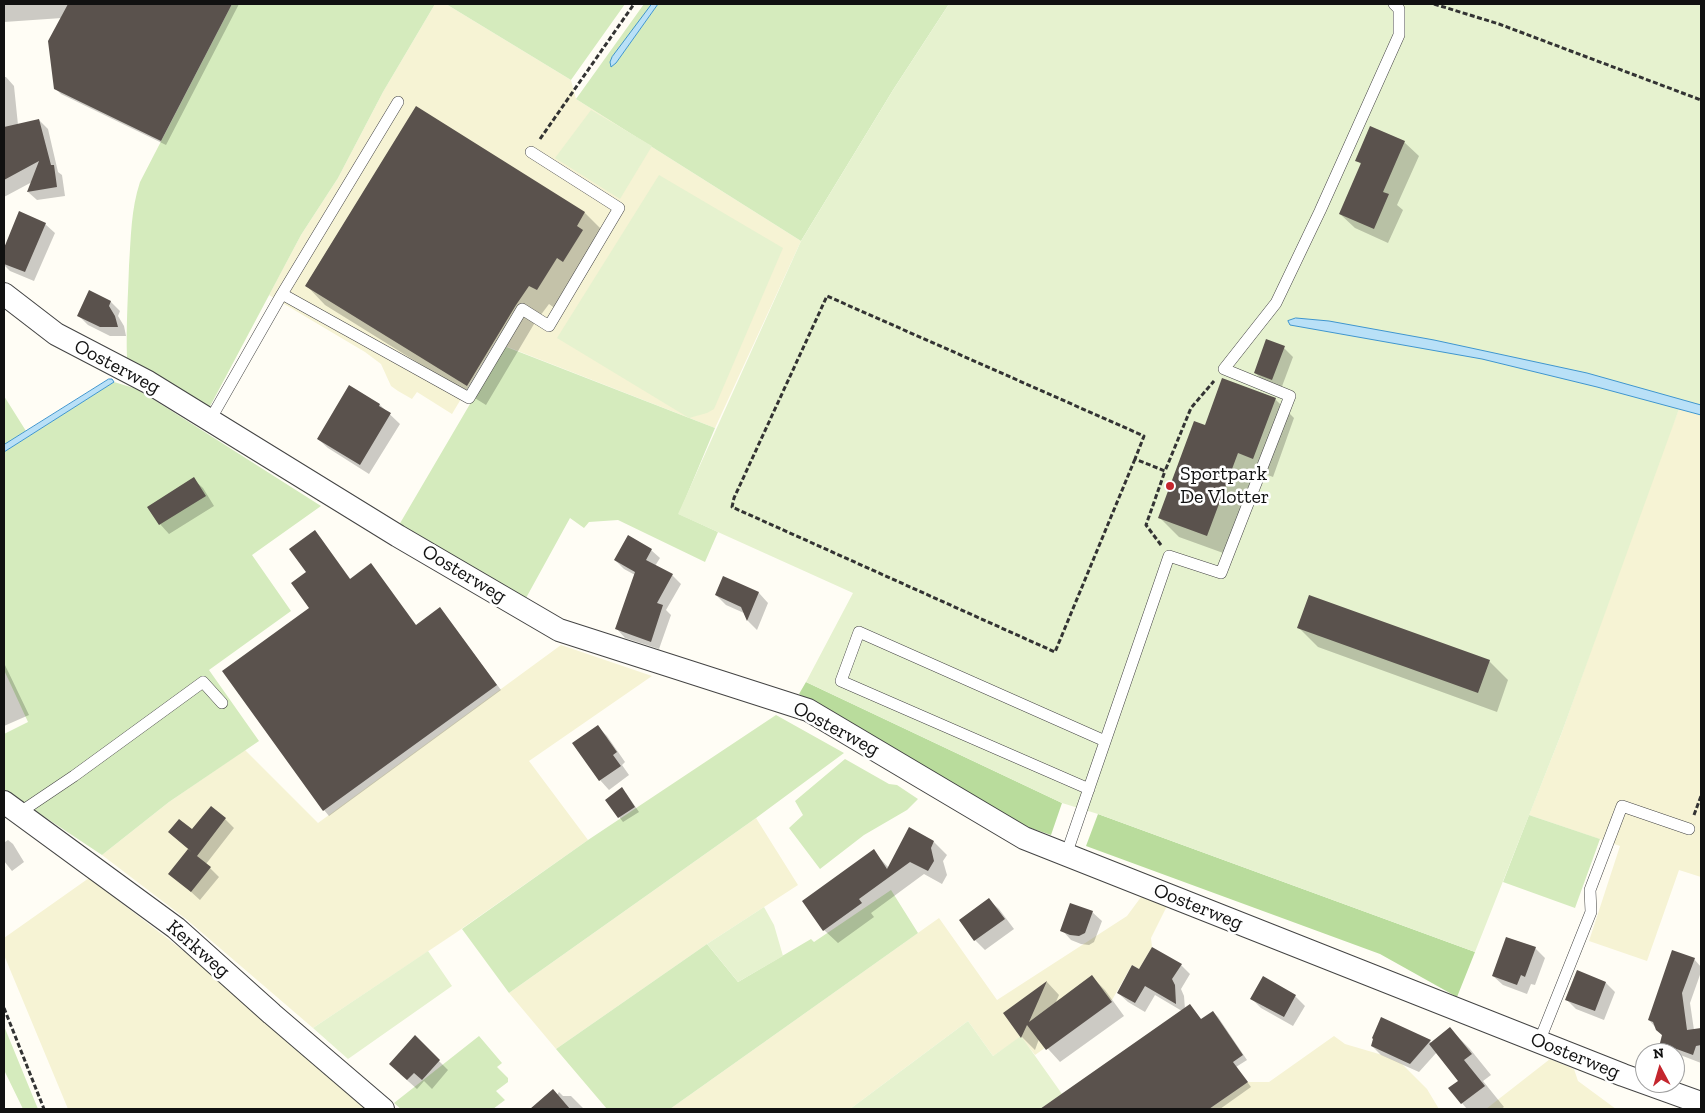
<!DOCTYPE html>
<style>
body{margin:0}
#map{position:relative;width:1705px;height:1113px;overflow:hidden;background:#fffdf5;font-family:"Zilla Slab",serif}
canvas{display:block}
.frame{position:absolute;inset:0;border:5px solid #111;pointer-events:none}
.north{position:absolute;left:1635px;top:1043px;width:50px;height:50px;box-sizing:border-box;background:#fff;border:1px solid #a0a0a0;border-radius:50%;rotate:354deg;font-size:14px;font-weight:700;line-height:20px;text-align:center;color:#111}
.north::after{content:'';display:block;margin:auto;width:18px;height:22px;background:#c4262e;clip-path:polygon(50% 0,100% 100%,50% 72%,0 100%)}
</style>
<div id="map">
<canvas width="1705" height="1113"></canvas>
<div class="frame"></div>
<div class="north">N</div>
</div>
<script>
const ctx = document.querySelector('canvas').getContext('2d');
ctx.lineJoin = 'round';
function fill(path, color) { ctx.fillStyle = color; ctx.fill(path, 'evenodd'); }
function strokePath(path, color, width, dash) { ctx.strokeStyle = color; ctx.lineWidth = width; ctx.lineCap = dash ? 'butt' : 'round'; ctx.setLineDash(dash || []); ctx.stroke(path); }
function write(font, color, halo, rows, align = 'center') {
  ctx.font = font + ' "Zilla Slab",serif'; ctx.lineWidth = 5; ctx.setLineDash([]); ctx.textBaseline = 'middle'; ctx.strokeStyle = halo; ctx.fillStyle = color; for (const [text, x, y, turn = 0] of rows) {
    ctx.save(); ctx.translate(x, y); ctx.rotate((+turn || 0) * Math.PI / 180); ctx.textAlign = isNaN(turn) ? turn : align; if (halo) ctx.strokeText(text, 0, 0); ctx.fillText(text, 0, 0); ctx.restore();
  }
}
const farmland = new Path2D(`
 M435,4H446L571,80L576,99L801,241L715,428L495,342L452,414L417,392L412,399L398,391L391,386L381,364L365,352L269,295L301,235L338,178L383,92Z
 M1679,409L1701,415V877L1679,870L1647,961L1589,941L1620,846L1529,815L1562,732L1659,459Z
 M561,645L652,676L529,761L588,840L457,932L313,1028L186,919L102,855L169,802L245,750L318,823Z
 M756,818L798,885L707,944L556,1049L509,993Z
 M89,878L181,949L303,1047L373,1109H68L4,955V938Z
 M1141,897L1167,906L1151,938L1152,947L1139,969L1132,965L1112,1000L1035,1055L1021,1037L993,1056L968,1021L850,1109H670L939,918L997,1000L1127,916Z
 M1334,1036L1345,1044L1379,1054L1402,1064L1427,1089L1439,1109H1209L1247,1082H1269Z
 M1550,1059L1574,1069L1578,1081L1616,1109H1486Z`);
const green = new Path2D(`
 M232,4H435L383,92L338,178L301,235L207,412L125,360L127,358C126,327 128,296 129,266C131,237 131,209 140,182Z
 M446,4H625L571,80Z
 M644,4H652L616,63L658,4H949L893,90L801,241L576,99Z
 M504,346L715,428L679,514L718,532L705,562L618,520L589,522L584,528L570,518L526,598L399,525Z
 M114,382L137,389L321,506L252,555L291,611L209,670L259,741L169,802L102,855L4,790V734L28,722L4,670V452Z
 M4,396L26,431L4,445Z
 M776,715L844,753L756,818L509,993L462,929L588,840Z
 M845,759L889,784L897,785L918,799L907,810L864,835L820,869L789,828L803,815L795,801Z
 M1529,815L1600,839L1575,908L1503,882Z
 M891,890L918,933L670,1109H607L556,1049L707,944L738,982L811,939L814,942Z
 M4,1026L38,1109H23L4,1070Z
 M479,1036L502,1063L497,1067L508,1078V1082L496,1091L505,1100L493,1109H401L394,1103Z`);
const forest = new Path2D(`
 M806,682L1062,803L1051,835L1016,823L799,694Z
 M1098,814L1475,952L1457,997L1380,954L1086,846Z`);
const pitch = new Path2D(`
 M949,4H1701V415L1679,409L1562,732L1475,952L1098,814L1062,803L806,682L853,593L678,514L801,241L893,90Z
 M591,110L652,146L620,199L555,158Z
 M659,175L783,248L714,409L707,413L689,418L557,338Z
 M764,907L774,925L783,956L738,982L707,944Z
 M428,951L452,986L348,1059L313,1028Z
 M968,1021L993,1056L1021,1036L1062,1094L1040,1109H850Z`);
const water = new Path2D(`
 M652,4H658L616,63L611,67L610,62L612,57Z
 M1296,318L1329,321L1434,340L1587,373L1701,405V415L1597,387L1482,359L1290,325L1288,321Z
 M109,379H112L114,382L4,452V445Z`);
const shadow = new Path2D(`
 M4,4H239L166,145L61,94L56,89L62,18L4,22Z
 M4,77H6L14,86L18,125L39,120L48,129L58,172L62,175L65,196L37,200L28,192L32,182L4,197Z
 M416,108L585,213L604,232L596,244L601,250L583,280L556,309L549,304L534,324L486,405L325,305L306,285Z
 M1404,142L1419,156L1397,205L1403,210L1388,243L1355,228L1340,214L1362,165L1356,160Z
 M19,213L45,224L55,233L34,281L10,271L4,265V252Z
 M90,292L111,302L120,311L118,316L124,326L126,336H110L88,325L79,316Z
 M1284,348L1293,357L1281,389L1265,382L1255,373Z
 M1275,399L1294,418L1273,477L1257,471L1226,554L1179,537L1160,518L1205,427Z
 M380,405L400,424L369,474L328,448L318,439Z
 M193,479L203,488L214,506L169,534L160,524Z
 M320,537L351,580L416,626L440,609L501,690L329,816L324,810L307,572Z
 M651,550L660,558L655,566L672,575L681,584L666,610L671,615L659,649L625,638L617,629L635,575L624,569L615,560Z
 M724,578L759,593L768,603L757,630L748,621L744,613L726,605L716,595Z
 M1299,628L1489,661L1508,680L1497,712L1318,647Z
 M4,663L29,715L4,726Z
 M598,727L607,736L625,762L622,765L629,775L609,790L600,780Z
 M626,793L639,812L623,822L606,800Z
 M225,819L234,828L206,864L219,877L200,900L170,873L189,849Z
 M4,838L5,842L8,840L13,844L24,862L12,871L4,861Z
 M934,842L947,855L943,861L947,875L942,884L924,874L871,913L874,917L838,943L824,930L873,851L889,868Z
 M989,900L999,909L1014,929L985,950L975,940L961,921Z
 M1092,912L1102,921L1094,942L1089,945L1081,944L1071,940L1062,930Z
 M1535,948L1545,958L1535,985L1531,984L1527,994L1503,985L1493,976Z
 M1694,959L1701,967V972L1690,1003L1694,1030H1701V1063L1670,1051L1661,1043L1663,1036L1649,1020Z
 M1181,965L1190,974L1181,989L1184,996L1185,1009L1202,1020L1213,1012L1218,1017L1247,1060L1236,1067L1251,1087L1220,1109H1043L1182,1011L1155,995L1145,1012L1128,1002L1118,993L1140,970Z
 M1092,977L1105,990L1124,1016L1060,1062L1039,1039L1035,1050L1022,1037L1004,1013L1047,982L1059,995L1055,1004Z
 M1263,978L1295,996L1305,1006L1293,1026L1261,1008L1252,999Z
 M1606,983L1615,992L1604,1020L1576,1009L1566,999Z
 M1381,1019L1433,1043L1450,1029L1470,1049L1491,1075L1483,1081L1504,1107L1501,1109H1467L1450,1089L1460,1081L1437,1052L1419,1072L1381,1055L1372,1046Z
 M437,1059L448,1070L432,1089L424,1081L417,1089L400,1074Z
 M553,1091L557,1095L559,1092L563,1096H571L584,1109H532Z`);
const building = new Path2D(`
 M68,4H232L161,141L54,89L48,41Z
 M416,106L585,212L577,226L583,230L563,262L557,258L537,290L529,286L516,305L467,386L305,286Z
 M39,119L51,165H54L57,187L27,192L39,161L4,180V127Z
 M1370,126L1405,141L1383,192L1389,194L1374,229L1339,214L1361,163L1355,161Z
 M19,211L46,223L25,272L4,264V248Z
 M89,290L111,301L109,306L115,316L118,327H100L77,316Z
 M1266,339L1285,346L1272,380L1254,373Z
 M1222,378L1276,398L1253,459L1238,453L1207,536L1158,518L1194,421L1205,425Z
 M349,385L380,404L379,406L391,413L360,465L317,439Z
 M194,477L206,496L159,525L147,507Z
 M315,530L350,579L371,563L416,625L440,607L497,685L323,811L222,671L309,608L291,583L306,572L289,549Z
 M628,535L652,549L646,560L673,574L657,603L663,605L651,642L615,629L635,572L614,560Z
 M723,576L759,592L747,621L741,607L715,595Z
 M1309,595L1490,660L1478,693L1297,628Z
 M598,725L617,752L613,755L621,766L599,781L572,743Z
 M622,787L635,807L618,818L605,800Z
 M211,806L226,818L197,856L211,867L191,892L168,874L188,849L193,853L168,832L179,819L192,829Z
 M909,827L934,841L931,848L934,861L928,871L910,862L859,899L862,903L823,931L802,901L874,849L887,869Z
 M989,898L1005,919L974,941L959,920Z
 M1070,903L1093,911L1085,933L1079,936L1070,935L1060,931Z
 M1506,937L1536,947L1525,977L1521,975L1517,985L1492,976Z
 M1152,947L1182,964L1172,979L1175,985L1176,1004L1145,986L1135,1003L1117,993L1132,965L1139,969Z
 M1672,950L1695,958L1682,993L1687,1030L1701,1028V1045L1696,1046L1693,1055L1660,1043L1662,1035L1656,1030L1653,1022L1648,1020Z
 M1577,970L1606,982L1595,1011L1565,1000Z
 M1092,975L1112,1002L1046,1050L1027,1025L1021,1038L1003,1013L1047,981L1029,1022Z
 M1263,976L1296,995L1284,1017L1250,999Z
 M1190,1004L1201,1019L1213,1011L1243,1055L1233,1062L1248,1082L1209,1109H1040Z
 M1381,1017L1431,1040L1410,1064L1371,1046L1373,1039L1372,1038Z
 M1450,1027L1472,1054L1464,1060L1485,1086L1461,1104L1448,1088L1458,1081L1429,1044Z
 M415,1035L440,1060L422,1080L414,1073L407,1080L389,1064Z
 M553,1089L570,1109H530Z`);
const path = new Path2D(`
 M1434,4L1499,24L1701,100
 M540,139L634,4
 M1135,459L1055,652L732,507L734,498L827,296L1144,436L1135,459L1165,471L1191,408L1214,381
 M1161,545L1146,525L1165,471
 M1694,815L1701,796
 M4,1008L44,1109`);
const service = new Path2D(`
 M282,294L398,102
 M210,420L282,294L469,398L522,309L549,326L619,208L531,152
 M1089,789L841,681L859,632L1105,741
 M19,813L74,776L203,682L222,703
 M1066,855L1169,556L1221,573L1290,396L1224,369L1276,303L1320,211L1399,35V9L1394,4
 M1539,1042L1591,912L1590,890L1622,806L1689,829`);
const minor = new Path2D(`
 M4,294L56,334L148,382L398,536L559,630L808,710L1024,838L1623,1075L1701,1103
 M4,802L176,928L272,1014L383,1109`);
const markers = [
 [1170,486,5,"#c4262e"]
];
const streetNames = [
 ["Oosterweg",117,367,28],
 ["Oosterweg",464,574,31],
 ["Oosterweg",836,729,28],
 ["Oosterweg",1198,907,22],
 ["Kerkweg",198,949,41],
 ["Oosterweg",1575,1056,22]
];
const poiNames = [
 ["Sportpark",1180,474],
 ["De Vlotter",1180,497]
];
fill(farmland, '#f6f3d4');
fill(green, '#d5ebbd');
fill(forest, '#b9dc9c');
fill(pitch, '#e6f2cf');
fill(water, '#b9e0f7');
strokePath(water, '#3f96cf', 1);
fill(shadow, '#0003');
fill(building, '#5a524d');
strokePath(service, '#444', 12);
strokePath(minor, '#444', 24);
strokePath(path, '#333', 3, [5, 2.5]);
strokePath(service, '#fff', 11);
strokePath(minor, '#fff', 22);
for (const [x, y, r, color] of markers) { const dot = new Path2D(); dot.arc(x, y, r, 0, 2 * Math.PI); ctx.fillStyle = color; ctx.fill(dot); strokePath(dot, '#fff', 2); }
write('20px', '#111', '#fff', streetNames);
write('20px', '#111', '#fff', poiNames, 'left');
</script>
